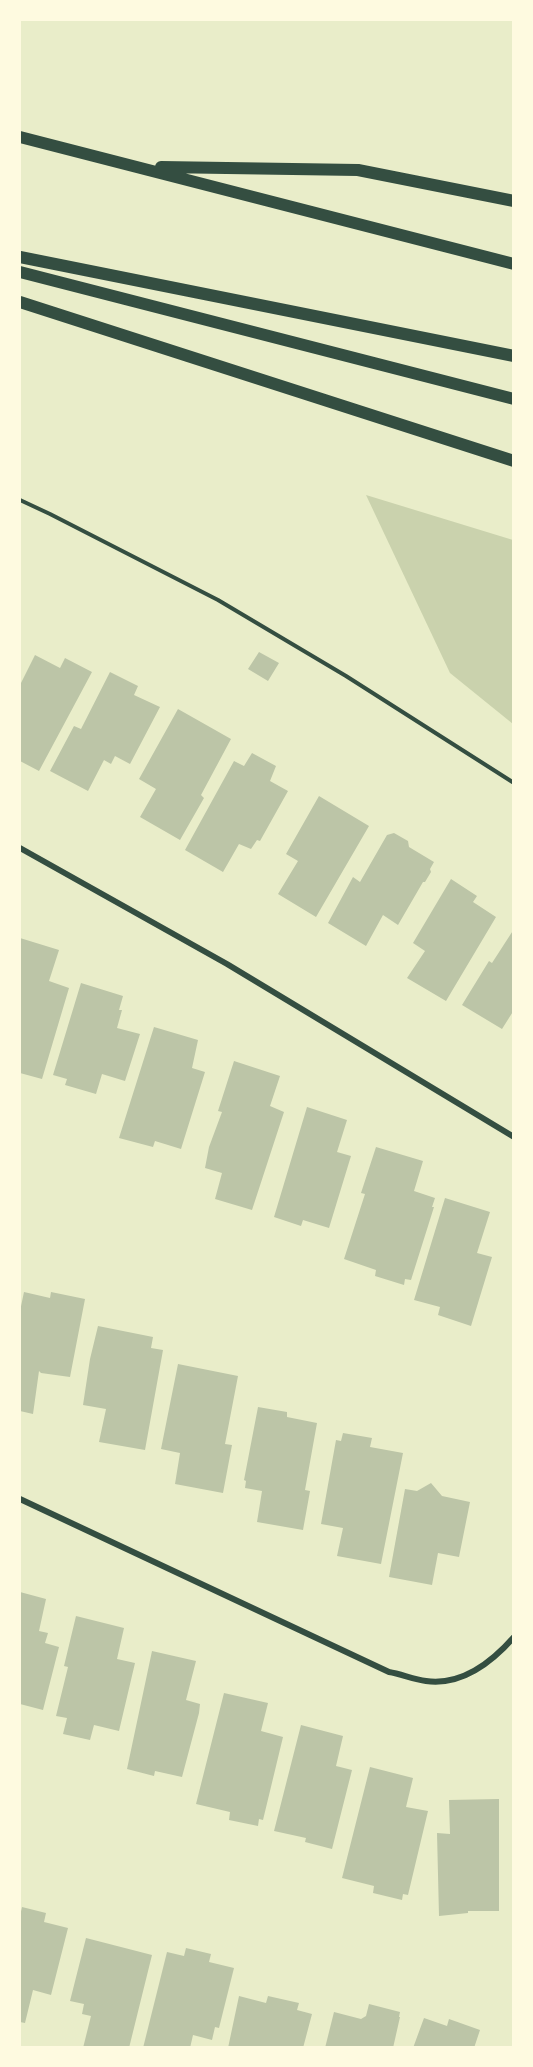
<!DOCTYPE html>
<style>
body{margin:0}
#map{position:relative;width:533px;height:2067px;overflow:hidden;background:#e9edc9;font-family:"Roboto Condensed",sans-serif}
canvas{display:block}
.frame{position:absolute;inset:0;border:21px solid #fefae0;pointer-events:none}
</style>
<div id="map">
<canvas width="533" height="2067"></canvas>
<div class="frame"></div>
</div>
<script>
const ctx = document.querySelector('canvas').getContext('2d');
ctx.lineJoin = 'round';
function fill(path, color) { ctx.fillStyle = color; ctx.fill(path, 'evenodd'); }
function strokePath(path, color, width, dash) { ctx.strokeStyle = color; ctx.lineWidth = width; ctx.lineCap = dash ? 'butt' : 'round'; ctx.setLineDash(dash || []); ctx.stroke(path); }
const green = new Path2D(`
 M366,495L513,540V724L450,673Z`);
const building = new Path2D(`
 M259,652L279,663L268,681L248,669Z
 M35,655L60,668L65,658L92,672L39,771L20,761V685Z
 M110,672L138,686L134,695L160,707L130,764L115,756L111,764L104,760L88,791L50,771L74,726L81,729Z
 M178,709L231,739L201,795L204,798L180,840L140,817L156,789L139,779Z
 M252,753L276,766L270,781L288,791L260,841L257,840L251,849L239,844L223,872L185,850L234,761L244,766Z
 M319,796L369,826L316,917L278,894L298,861L286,854Z
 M394,833L408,841L409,847L434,862L430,869L431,872L425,882H423L398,925L383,915L366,946L328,923L353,877L360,882L387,835Z
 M451,879L477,896L473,902L496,917L446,1001L407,978L425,951L413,943Z
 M514,929V1010L502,1029L462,1005L489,961L492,963Z
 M20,938L59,950L49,981L69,988L42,1079L20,1073Z
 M81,983L123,996L119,1010H122L117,1028L140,1034L125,1081L102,1074L96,1094L65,1085L67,1079L53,1075Z
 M154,1027L198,1040L192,1068L205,1072L181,1149L155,1141L153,1147L119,1138Z
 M234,1061L280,1076L270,1106L284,1112L252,1210L215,1199L222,1173L205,1168L209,1147L222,1112L218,1111Z
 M307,1107L347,1120L337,1152L351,1156L329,1228L303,1220L301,1226L274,1217Z
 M376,1147L423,1161L414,1191L435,1198L432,1207H434L411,1280L405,1279L404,1285L375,1276L376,1270L344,1259L365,1194L361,1193Z
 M445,1198L490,1212L477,1253L492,1257L471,1326L438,1315L440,1307L414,1300Z
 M24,1292L50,1298L51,1292L85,1299L70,1377L41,1373L39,1371L33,1414L20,1411V1311Z
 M98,1326L153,1337L151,1348L163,1350L145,1450L99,1442L106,1409L83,1405L90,1359Z
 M178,1364L238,1376L225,1444L232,1445L223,1493L175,1484L180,1453L161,1449Z
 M258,1407L287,1412V1417L317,1423L305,1490L310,1491L303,1530L257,1522L262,1491L245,1488L246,1481L244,1480Z
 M343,1433L372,1438L370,1447L403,1453L381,1564L337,1556L343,1528L321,1524L336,1440L341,1441Z
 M431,1483L442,1496L470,1502L459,1557L438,1553L432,1585L389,1577L405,1489L417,1491Z
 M20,1592L46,1599L39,1631L48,1633L45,1643L59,1647L43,1710L20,1704Z
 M76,1616L124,1628L117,1659L135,1663L119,1731L94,1725L90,1740L63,1734L67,1718L56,1716L68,1667L64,1666Z
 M152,1651L196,1661L186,1700L200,1704L199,1713L182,1777L155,1771L154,1776L127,1769Z
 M224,1693L268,1703L261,1731L283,1737L263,1820L259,1819L258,1826L229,1820L230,1812L196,1804Z
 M301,1725L343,1736L336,1766L352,1770L332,1849L305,1842L306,1838L274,1831Z
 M370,1767L413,1778L406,1807L428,1811L408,1895L403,1894L402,1900L373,1893L374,1886L342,1878Z
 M499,1799V1911H468V1913L439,1916L437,1833L450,1834L449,1800Z
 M22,1907L46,1913L44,1922L68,1928L51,1995L33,1990L25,2023L20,2022V1916Z
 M86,1938L152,1955L129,2048H83L91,2016L82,2014L84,2004L70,2001Z
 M186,1948L211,1954L209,1962L234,1968L219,2028L215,2027L212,2040L193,2035L190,2048H143L167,1952L184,1956Z
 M239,1996L266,2003L268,1996L299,2003L297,2010L312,2014L303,2048H228Z
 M369,2004L400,2012L399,2017H400L393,2048H325L334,2012L361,2019L366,2016Z
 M424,2018L447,2026L449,2019L480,2030L474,2048H413Z`);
const path = new Path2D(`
 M20,500L50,514L218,600L346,676L514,783`);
const minor = new Path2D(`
 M20,848L227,964L514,1137
 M20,1499L389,1672C401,1674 413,1679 426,1681C462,1686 492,1662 514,1637`);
const secondary = new Path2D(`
 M20,137L514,264
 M161,167L358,170L514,201
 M20,257L514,356
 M20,272L514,399
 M20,302L514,461`);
fill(green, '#cad2ad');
fill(building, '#bcc5a7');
strokePath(path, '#344e41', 4);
strokePath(minor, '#344e41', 6);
strokePath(secondary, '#344e41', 12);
</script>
